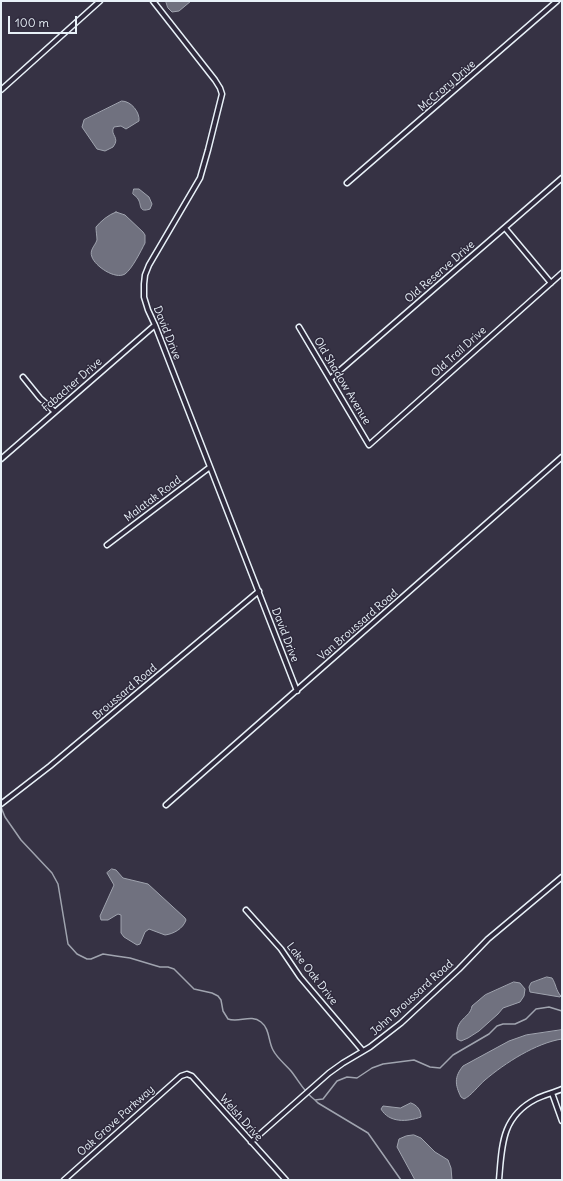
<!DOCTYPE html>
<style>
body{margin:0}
#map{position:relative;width:563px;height:1181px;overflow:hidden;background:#363244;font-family:Delius,sans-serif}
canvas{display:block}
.frame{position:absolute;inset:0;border:2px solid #e8f1f8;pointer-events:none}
.scale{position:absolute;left:8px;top:16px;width:69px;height:18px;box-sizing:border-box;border:2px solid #e8f1f8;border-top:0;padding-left:5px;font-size:12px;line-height:14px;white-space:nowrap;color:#e8f1f8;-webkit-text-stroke:3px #2f2a3d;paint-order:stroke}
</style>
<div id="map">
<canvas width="563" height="1181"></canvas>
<div class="frame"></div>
<div class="scale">100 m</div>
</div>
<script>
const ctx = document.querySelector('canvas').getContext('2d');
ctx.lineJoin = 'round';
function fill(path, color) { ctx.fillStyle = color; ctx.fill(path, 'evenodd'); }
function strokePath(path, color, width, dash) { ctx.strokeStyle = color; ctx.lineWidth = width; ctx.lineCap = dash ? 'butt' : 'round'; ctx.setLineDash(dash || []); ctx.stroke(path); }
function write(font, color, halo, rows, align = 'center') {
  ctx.font = font + ' Delius,sans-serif'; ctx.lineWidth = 3; ctx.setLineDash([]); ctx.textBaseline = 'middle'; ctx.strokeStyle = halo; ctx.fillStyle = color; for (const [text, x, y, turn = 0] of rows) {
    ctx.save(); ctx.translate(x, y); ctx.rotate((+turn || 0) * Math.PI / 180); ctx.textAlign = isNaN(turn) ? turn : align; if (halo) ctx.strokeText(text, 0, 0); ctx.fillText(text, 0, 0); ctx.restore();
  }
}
const water = new Path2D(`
 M166,1H191L179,11L172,12L168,8Z
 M122,101C131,101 140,112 139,121L126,129L121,126L114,127C109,135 121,137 113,147L105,151L97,149L82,127L84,120Z
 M134,189H139L149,197L152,204L150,209C138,213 142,205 138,199C138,198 134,195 133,194Z
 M116,212L125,215L143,232L145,235V243C141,251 132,269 125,274C115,280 95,266 92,257C89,250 95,246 97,240C97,236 96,232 96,227C101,221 108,215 116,212Z
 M112,869L116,870L123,878L148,884L185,918L186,920C183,929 173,934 165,935L149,929L145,932L140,944L137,945L124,937L121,933V915L118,914L108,920H101L100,916L114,885L107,873Z
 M547,977L552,978C556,984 556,991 561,996L560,997L530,992L529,987L531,983Z
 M514,982L520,983L525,989L524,996L520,1002L503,1008L498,1014L479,1031L468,1038L461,1041L457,1039C455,1017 470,1019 472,1006L485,995Z
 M562,1030V1039C536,1043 505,1063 485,1080C478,1086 471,1096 464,1099L461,1097C455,1085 454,1077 463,1066L509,1041L526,1035Z
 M411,1103C417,1105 421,1110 421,1117C407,1122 389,1123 381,1109L383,1106L400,1108Z
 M414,1135L421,1138L435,1152L448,1160L451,1168L452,1180H415L397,1147L399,1139L406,1136Z`);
const stream = new Path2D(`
 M1,807L5,817L21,840L52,873L58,884L68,944L77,954L87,959H91L103,954L116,956L130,958L160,967H168L174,969L194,989L212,993L218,996L221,1000L223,1011L228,1019C239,1023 251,1014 261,1022C270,1029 268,1041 273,1050C277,1058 285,1064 291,1071C299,1081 304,1092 315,1100L323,1099L337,1081L347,1077L357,1078L372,1068L383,1064L414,1060L430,1067L440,1068L453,1055L489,1034L497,1026L503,1024H515L526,1019L536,1009L549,1007L562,1011
 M315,1100L318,1103L368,1133L401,1180`);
const street = new Path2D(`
 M153,1L215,80L220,88L222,94L208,150L200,178L149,265L145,275L144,284V297L148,310L155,325L297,691
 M1,90L100,1
 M347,183L557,1
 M505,228L551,283
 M299,327L369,445L562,273
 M23,377L40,398L55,412
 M330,379L562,178
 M1,459L155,325
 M107,545L210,467
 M1,804L50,766L259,591
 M166,805L562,457
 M246,910L281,949L300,977L363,1051
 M552,1093L562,1121
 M251,1142L329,1073L343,1063L370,1047L401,1023L459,969L488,939L562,877
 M64,1180L181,1076L187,1074L192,1076L286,1180
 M499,1180C502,1146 501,1117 536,1099C544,1095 553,1093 562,1089`);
const streetNames = [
 ["McCrory Drive",447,86,-41],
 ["Old Reserve Drive",440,272,-41],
 ["David Drive",167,333,68],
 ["Old Trail Drive",459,352,-42],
 ["Old Shadow Avenue",342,381,59],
 ["Fabacher Drive",72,385,-41],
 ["Malatak Road",153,499,-37],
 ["Van Broussard Road",358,625,-41],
 ["David Drive",285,635,69],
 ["Broussard Road",125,692,-40],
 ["Lake Oak Drive",312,974,52],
 ["John Broussard Road",412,998,-42],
 ["Welsh Drive",241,1118,48],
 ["Oak Grove Parkway",116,1121,-42]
];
fill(water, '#70717f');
strokePath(water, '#a0a4af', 1);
strokePath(stream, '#a0a4af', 1.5);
strokePath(street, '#e8f1f8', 7);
strokePath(street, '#2f2a3d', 4);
write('11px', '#e8f1f8', '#2f2a3d', streetNames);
</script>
